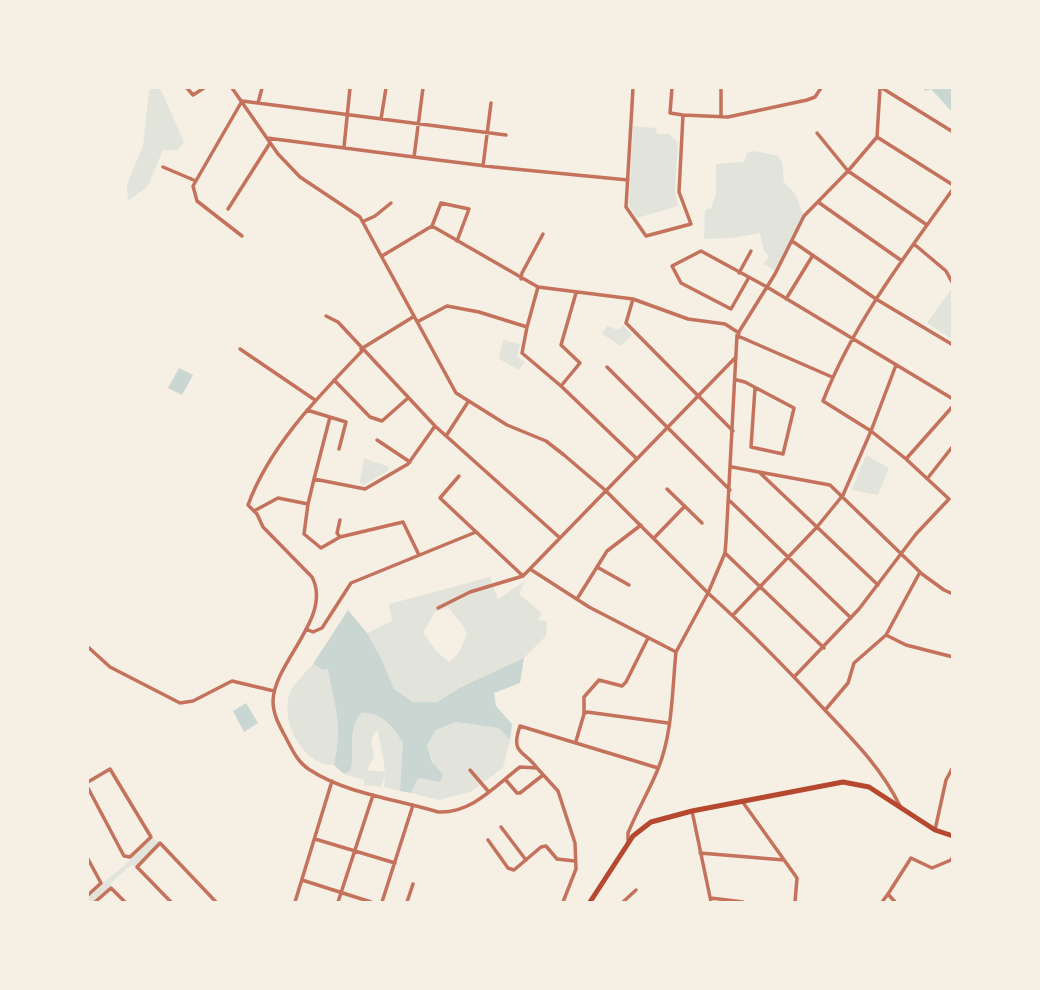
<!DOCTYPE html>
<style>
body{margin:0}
#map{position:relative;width:1040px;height:990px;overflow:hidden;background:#f6efe4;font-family:Mulish,sans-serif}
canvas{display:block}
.frame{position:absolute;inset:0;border:89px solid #f6efe4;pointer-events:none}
</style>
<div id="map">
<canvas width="1040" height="990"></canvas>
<div class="frame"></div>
</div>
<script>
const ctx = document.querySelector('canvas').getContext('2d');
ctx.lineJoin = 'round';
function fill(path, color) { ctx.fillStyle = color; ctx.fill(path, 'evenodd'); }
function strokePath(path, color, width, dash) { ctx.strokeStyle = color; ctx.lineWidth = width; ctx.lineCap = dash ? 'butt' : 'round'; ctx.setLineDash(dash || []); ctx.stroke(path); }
const green = new Path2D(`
 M152,88H160L184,142L178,150H163L148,186L128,201L127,184L143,146L149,91Z
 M633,126L656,128L657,134H669L678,142L675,191L678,206L637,218L629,206Z
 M754,151L778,156L782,162L784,182L795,194L804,216L776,271L763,264L769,256L764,251L760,233L732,238L704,239L705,210L711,208L716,194V164L744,162L747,153Z
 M951,289L953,292L952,339L927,323Z
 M623,325L632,335L621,346L602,334L607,326L618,330Z
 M503,340L520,344L517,356L525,362L519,370L499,359Z
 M866,455L889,468L878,495L852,490Z
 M364,458L389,467L388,471L363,485L360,482Z
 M490,577L498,599L525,581L519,594L542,613L538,620L547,621L546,636L524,658L461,687L437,702H413L394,689L382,660L367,633L392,621L389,604ZM448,607C454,617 463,622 467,634L458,654L449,662L437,652L423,633L435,612Z
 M313,664L323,670L328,668C335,708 343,724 334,765C302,766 278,718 291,690C296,681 306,672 313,664Z
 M371,712L382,717L404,743L400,791L384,787L385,775L381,787L364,785V780L344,774L351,770C355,751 347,729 360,713ZM377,730C379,734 385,766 385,772L367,770L374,756C372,745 369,739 377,730Z
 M456,722L499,728L510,740L503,768L470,792L439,800L411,793L418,778L440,782L427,745L436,730Z
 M151,837L160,843L137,867L131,865L111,883V888L95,902H88V895L126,864Z`);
const water = new Path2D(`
 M923,88H952V112L931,89L925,91Z
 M179,368L193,375L182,395L168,388Z
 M348,610L367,633L382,660L394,689L413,702H437L461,687L524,658L520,683L494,693L496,706L512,724L510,740L499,728L456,722L436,730L427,745L432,762L443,775L440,782L418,778L411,793L400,791L403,743C392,727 382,711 361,713C347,729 355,751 351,770L344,774L334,765C343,722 335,710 328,669L323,670L313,664Z
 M246,703L258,723L244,732L233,711Z`);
const minor = new Path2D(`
 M187,88L193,95L204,88
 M232,88L278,154L300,177L360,217L456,393L507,425L546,441L564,455L605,490L708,593L676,652L589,607L530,569
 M423,88L414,157L494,167L628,180
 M633,88L626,207L646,236L691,224L679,192L683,115L728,117L807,100L815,97L821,88
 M672,88L670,113L683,115
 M721,88V117
 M880,88L877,137L848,171L804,216L775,274L737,335L726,541L725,553L708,593C748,629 786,668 823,708C852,739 881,767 900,806
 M882,88L953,132
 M258,103L262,88
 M381,119L386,88
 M817,133L848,171L927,225
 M877,137L953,185
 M267,138L414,157
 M344,147L350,88
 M483,166L491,103
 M163,167L196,181
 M818,202L902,261
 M228,209L270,143
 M364,221L375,216L391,203
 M432,226L441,203L469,209L457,241
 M242,236L197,201L193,186L242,101L506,135
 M792,241L876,299L953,345
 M914,244L946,271L953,284
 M382,256L432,226L538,287L633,299L688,319L725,324L739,333
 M739,273L751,251
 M521,279L522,273L543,234
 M748,279L731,309L681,283L672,266L701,251L767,287L953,399
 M633,299L626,323L733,431
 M786,299L813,255
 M326,316L338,322L435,426L560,538
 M417,322L447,306L479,312L527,327L538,287
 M527,327L522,353L561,386L636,458
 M738,336L832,377
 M240,349L315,400
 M361,349L413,317
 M363,350C319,396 270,445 248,505L257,514L263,527L312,577C333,617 274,662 273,701C273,714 279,725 285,736C292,749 297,762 310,770C347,794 396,799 438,812C471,814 495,786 520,767L537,768L558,791L575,843L576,869L563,902
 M607,367L730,490
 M334,380L370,417L382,421L408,398
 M737,380L745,382L794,408L783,454L751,447L755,388
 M561,386L580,363L561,345L576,293
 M307,410L346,422L339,449
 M446,436L468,402
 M377,440L410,462
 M906,459L953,406
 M732,467L759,472L878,585
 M759,472L830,485L922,574L944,590L953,594
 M459,476L440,498L523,576L736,357
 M314,479L330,417
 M927,479L953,446
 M667,489L702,523
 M730,501L851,618
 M308,504L304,534L321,548L340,537L403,522L419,555
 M254,511L278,498L308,504L314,479L365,489L408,464L435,426
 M340,537L337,533L340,520
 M654,538L685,506
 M725,553L824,648
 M597,567L629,585
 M577,599L607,551L641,525
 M438,608L470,592L523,576
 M733,615L817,527L843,495L871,431L896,365
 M306,629L313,632L322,628L351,583L476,532
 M886,635L906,645L953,657
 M88,647L110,667L180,703L193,701L232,681L274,691
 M795,676L859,609L916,534L949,499L906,459L871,431L823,401C853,324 905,256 953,189
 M826,709L848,683L854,663L886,635L920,572
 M584,714L587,712L668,723
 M576,741L584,714V697L599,680L622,686L626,682L648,638
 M537,768C524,750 510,754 520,726L658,768
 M470,770L488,791
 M505,779L517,793H520L543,775
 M88,782L110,769L151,837L130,857L124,856L88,788
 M742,801L797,878L795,902
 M692,811L711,902
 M501,827L526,860
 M935,830L946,780L953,767
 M315,839L395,863
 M488,840L508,868L514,870L541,847L546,846L557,859L575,861
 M628,843V833C637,811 649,791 658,769C673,732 672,690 676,652
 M700,853L784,860
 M88,859L101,883L88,895
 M302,880L371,902
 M711,898L743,902
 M95,902L111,888L125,902
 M171,902L137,867L160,843L216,902
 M295,902L332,781
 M338,902L373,795
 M382,902L413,805
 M407,902L413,884
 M623,902L636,890
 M882,902L888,894
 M895,902L888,894L911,858L932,868L951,860L953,856`);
const primary = new Path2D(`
 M590,902L633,836L651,822L692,811L843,782L869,787L935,830L953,836`);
fill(green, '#e2e4dc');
fill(water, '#c9d6d2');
strokePath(minor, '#c5725c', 3.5);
strokePath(primary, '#b5482f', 5);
</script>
